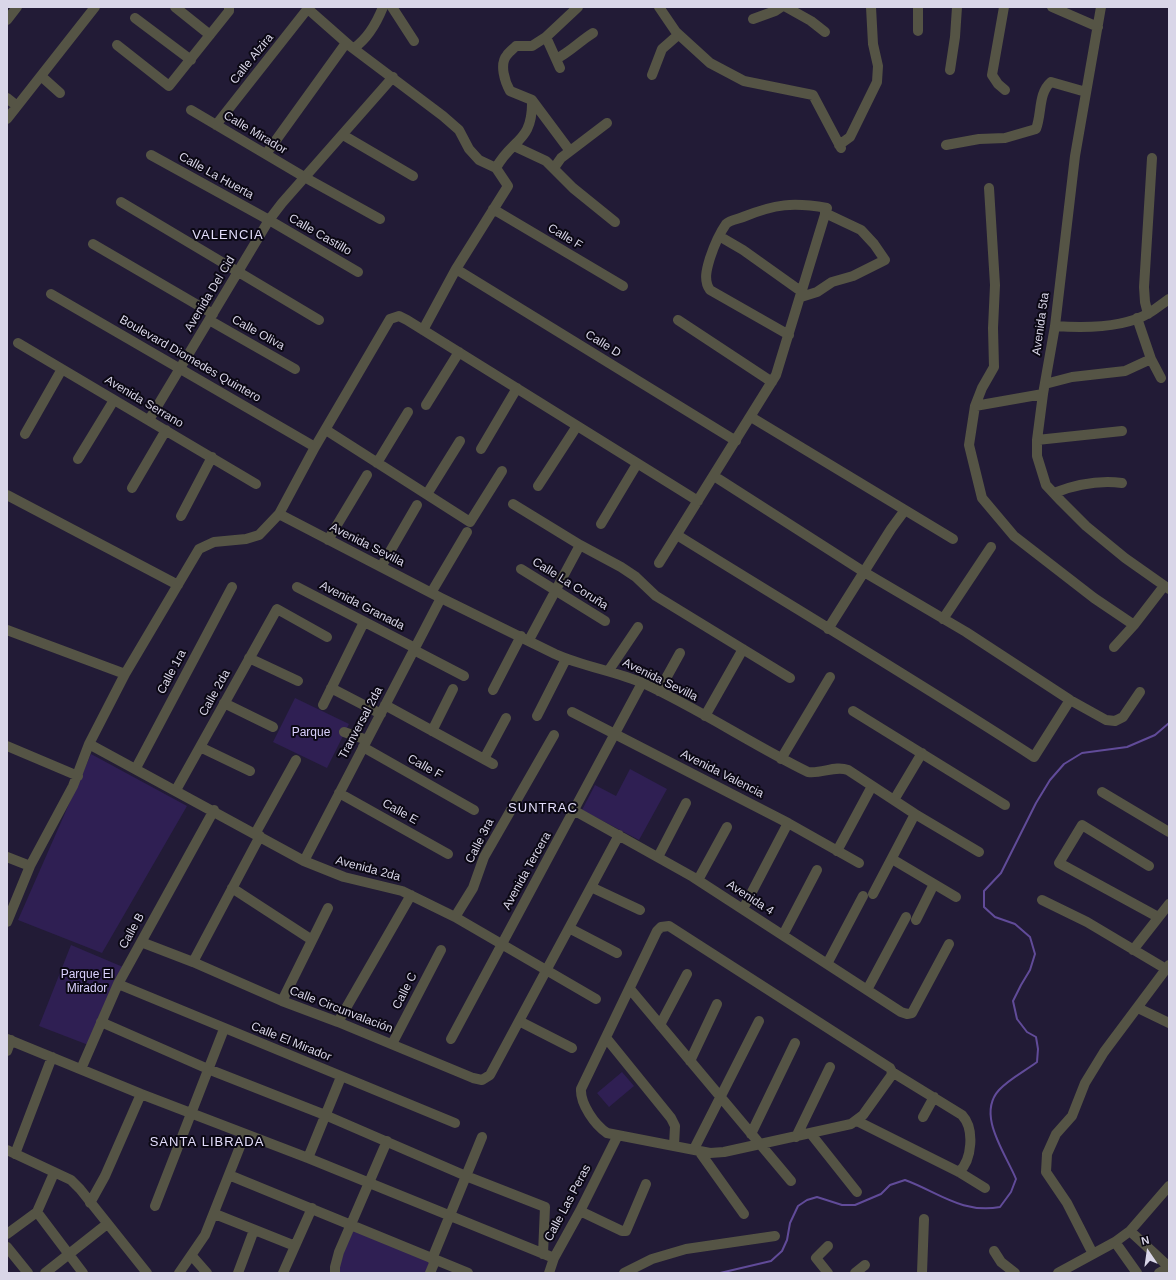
<!DOCTYPE html>
<meta charset="utf-8">
<style>
body{margin:0}
#map{position:relative;width:1176px;height:1280px;overflow:hidden;background:#221b36;font-family:Arial,sans-serif}
canvas{display:block}
.frame{position:absolute;inset:0;border:8px solid #d9d6e8;pointer-events:none}
.north{position:absolute;left:1128px;top:1232px;width:40px;height:40px;-webkit-text-stroke:3px #0b0814;paint-order:stroke;rotate:347deg;font-size:11px;font-weight:700;line-height:16px;text-align:center;color:#d9d6e8}
.north::after{content:'';display:block;margin:auto;width:14px;height:18px;background:#d9d6e8;clip-path:polygon(50% 0,100% 100%,50% 72%,0 100%)}
</style>
<div id="map">
<canvas width="1176" height="1280"></canvas>
<div class="frame"></div>
<div class="north">N</div>
</div>
<script>
const ctx = document.querySelector('canvas').getContext('2d');
ctx.lineJoin = 'round';
function fill(path, color) { ctx.fillStyle = color; ctx.fill(path, 'evenodd'); }
function strokePath(path, color, width, dash) { ctx.strokeStyle = color; ctx.lineWidth = width; ctx.lineCap = dash ? 'butt' : 'round'; ctx.setLineDash(dash || []); ctx.stroke(path); }
function write(font, color, halo, rows, align = 'center') {
  ctx.font = font + ' Arial,sans-serif'; ctx.lineWidth = 4; ctx.setLineDash([]); ctx.textBaseline = 'middle'; ctx.strokeStyle = halo; ctx.fillStyle = color; for (const [text, x, y, turn = 0] of rows) {
    ctx.save(); ctx.translate(x, y); ctx.rotate((+turn || 0) * Math.PI / 180); ctx.textAlign = isNaN(turn) ? turn : align; if (halo) ctx.strokeText(text, 0, 0); ctx.fillText(text, 0, 0); ctx.restore();
  }
}
const green = new Path2D(`
 M295,698L349,724L327,768L273,742Z
 M91,754L187,806L102,953L18,920Z
 M630,769L667,789L639,840L582,810L595,785L616,796Z
 M71,945L123,967L91,1046L39,1026Z
 M622,1072L634,1086L609,1107L597,1093Z
 M353,1231L432,1259L427,1273H338L335,1267Z`);
const stream = new Path2D(`
 M720,1273L771,1261L782,1251L787,1240L790,1223L798,1206L807,1200L817,1197L842,1205H855L881,1194L890,1185L905,1180C938,1192 962,1214 1000,1207L1011,1192L1016,1179C1006,1154 976,1115 999,1090C1009,1079 1025,1071 1037,1062L1038,1049L1036,1037L1027,1032L1017,1019L1013,1001L1021,985L1030,970L1035,954L1030,937L1015,924L995,917L984,907V891L1001,873L1036,803L1050,780L1064,764L1082,753L1127,747L1155,735L1169,723`);
const minor = new Path2D(`
 M175,7L210,35
 M392,7L414,41
 M659,7L676,32L710,63L744,81L813,95L841,148
 M786,7L811,21L825,32
 M918,7V31
 M1004,7L992,75L998,84L1005,90
 M1052,7L1098,27
 M1101,7L1075,156L1055,326L1043,394L1037,440V456L1046,485L1061,501L1086,526L1125,558L1169,589
 M308,9L350,46L443,116L459,130L469,149L479,160L496,168L508,186L456,269L423,330
 M135,18L191,60
 M753,19L775,11L781,7
 M7,20L17,7
 M546,37L560,68
 M117,45L169,86L229,11V7
 M354,48C367,39 377,22 383,7
 M556,59C570,52 580,41 593,33
 M950,70L955,37L957,7
 M652,75L662,49L678,35
 M41,76L60,93
 M7,98L17,106
 M191,110L306,178L380,219
 M7,119L95,7
 M216,125L309,7
 M343,135L413,176
 M839,145L850,137L877,82L878,66L873,44L871,7
 M946,145L979,139L1005,138L1036,129C1042,114 1038,93 1051,82L1086,92
 M514,146L546,161L573,188L615,222
 M570,151L532,100L510,91C505,82 499,64 507,55C509,52 513,49 516,46H532L546,37L578,7
 M266,154L346,43
 M151,155L269,220L358,272
 M496,168C512,138 533,143 532,100
 M554,168L561,158L607,123
 M989,188L995,285L993,328L994,367L982,388L975,406L969,445L982,498L1014,536L1094,598L1134,625
 M121,202L319,320
 M493,209L623,286
 M719,236L743,250L802,292
 M93,244L213,314
 M456,269L736,441
 M51,294L315,447
 M801,297L817,292L832,282L853,276L885,260L874,244L861,230L825,213
 M1148,314L1145,302L1144,287L1152,158
 M1137,318L1151,359L1161,378
 M209,320L295,369
 M678,320L772,382
 M1055,326C1083,328 1124,328 1149,313C1156,309 1163,303 1169,299
 M18,343L256,484
 M1045,384L1072,377L1125,371L1151,359
 M426,405L459,352
 M975,406L1043,394
 M751,417L953,539
 M149,420L269,220L282,203L393,77
 M326,430L470,522L502,471
 M25,434L62,369
 M1037,440L1122,431
 M481,449L517,388
 M78,459L114,400
 M377,463L408,412
 M714,476L864,572L966,632L1070,700L1106,720L1115,721L1123,717L1140,692
 M538,486L577,426
 M132,488L166,430
 M1054,493C1077,484 1098,480 1122,483
 M427,494L460,441
 M7,495L178,585
 M513,504L580,545L621,567L636,577L656,596L790,678
 M279,514L441,598L555,654C584,667 616,671 645,684C701,710 753,745 808,772C822,774 835,765 848,770L915,814L979,852
 M181,516L212,457
 M601,524L637,464
 M677,535C796,609 917,681 1034,757L1070,700
 M328,540L367,475
 M659,563L776,375L827,208C793,202 775,204 743,217C738,219 730,220 726,224C719,234 714,246 710,258C707,268 703,280 710,290L789,335
 M381,567L417,505
 M521,569L605,621
 M297,587L415,648
 M431,593L467,532
 M943,619L991,547
 M828,629L891,529L905,510
 M7,630L125,674
 M529,640L580,545
 M1114,647L1134,625L1164,586
 M414,650L464,676
 M249,658L298,681
 M609,670L638,627
 M331,688L381,714
 M493,690L521,636
 M659,691L680,653
 M224,703L273,727
 M323,705L364,622
 M385,705L493,764
 M853,711L1005,805
 M572,712L788,823L859,863
 M537,716L566,659
 M705,716L743,649
 M432,731L453,689
 M344,732L367,740
 M89,744L304,861L344,877L402,891L455,917L596,999
 M7,746L78,776
 M200,747L250,771
 M363,747L474,810
 M484,759L506,718
 M781,759L830,677
 M136,768L232,587
 M176,790L277,609L327,637
 M1102,792L1169,832
 M339,793L448,854
 M894,800L922,753
 M575,811L693,877L901,1012L907,1014L912,1013L949,944
 M255,834L296,760
 M837,851L872,786
 M7,857L30,866
 M658,857L686,803
 M892,859L956,897
 M304,861L441,598
 M1149,866L1082,825L1059,863L1158,917
 M698,880L727,827
 M591,887L640,910
 M232,888L312,940
 M873,894L915,814
 M1042,900L1087,922L1166,969
 M743,909L788,823
 M455,917L473,888L484,857L554,735
 M916,920L934,884
 M7,922L30,866L73,786L89,744L125,674L199,549L214,542L246,539L259,535L279,514L315,447L390,319L399,316L407,320L698,501
 M569,928L617,953
 M783,935L817,870
 M141,942L193,962L282,1001L338,1022L473,1078L482,1080L490,1075L619,835
 M1133,950L1169,904
 M193,962L260,836
 M827,964L863,896
 M118,984L455,1123
 M630,989L791,1181
 M867,990L906,917
 M282,1001L328,908
 M1138,1008L1169,1023
 M519,1021L572,1048
 M101,1022L208,1069L325,1115L466,1176L545,1207L543,1254
 M338,1022L411,895
 M660,1025L687,974
 M7,1039L141,1094L308,1158L554,1258
 M451,1039L642,683
 M607,1039L671,1118L675,1126L674,1146
 M392,1044L441,950
 M7,1051L11,1040
 M690,1061L717,1004
 M81,1069L118,984L214,810
 M892,1072L891,1076L863,1115L851,1124L724,1152L710,1153L607,1133C595,1125 580,1104 581,1089L657,931L661,927L669,926L890,1068L892,1072L962,1115C975,1129 972,1160 959,1172
 M923,1117L934,1097
 M857,1121L959,1172L985,1188
 M751,1134L795,1043
 M811,1134L857,1192
 M796,1137L830,1067
 M694,1149L759,1021
 M7,1150L71,1180L80,1189L147,1273
 M699,1151L744,1214
 M15,1154L52,1057
 M308,1158L341,1077
 M229,1175L468,1273
 M90,1203L105,1176L141,1094
 M155,1206L224,1029
 M580,1211L622,1231H626L646,1184
 M37,1212L83,1273
 M215,1214L295,1246
 M1130,1231L1169,1267
 M7,1234L37,1212L54,1173
 M1115,1242L1137,1273
 M828,1246L816,1258L828,1273
 M7,1247L28,1273
 M994,1251L1001,1262L1015,1273
 M1093,1254L1067,1203L1046,1172L1047,1154L1056,1134L1072,1116L1085,1083L1104,1052L1169,965
 M192,1256L207,1273
 M432,1259L482,1137
 M45,1273L107,1224
 M179,1273L205,1235L245,1134
 M238,1273L254,1230
 M283,1273L312,1208
 M335,1273V1267L339,1252L387,1141
 M430,1273L435,1261
 M549,1273L554,1258L580,1211L618,1135
 M624,1273L652,1259L686,1249L775,1236
 M855,1273L865,1265
 M922,1273L924,1219
 M1058,1273L1115,1242L1130,1231L1169,1186
 M1159,1273L1169,1267`);
const streetNames = [
 ["Calle Alzira",252,59,-51],
 ["Calle Mirador",255,133,31],
 ["Calle La Huerta",216,176,29],
 ["Calle Castillo",320,235,30],
 ["Calle F",565,237,31],
 ["Avenida Del Cid",210,294,-59],
 ["Avenida 5ta",1041,324,-82],
 ["Calle Oliva",258,333,29],
 ["Calle D",603,344,32],
 ["Boulevard Diomedes Quintero",190,359,30],
 ["Avenida Serrano",144,402,31],
 ["Avenida Sevilla",367,545,27],
 ["Calle La Coruña",570,584,32],
 ["Avenida Granada",362,606,27],
 ["Calle 1ra",172,672,-62],
 ["Avenida Sevilla",660,680,26],
 ["Calle 2da",215,693,-61],
 ["Tranversal 2da",361,723,-62],
 ["Calle F",425,767,29],
 ["Avenida Valencia",722,774,27],
 ["Calle E",400,812,29],
 ["Calle 3ra",480,841,-63],
 ["Avenida 2da",368,869,15],
 ["Avenida Tercera",527,871,-61],
 ["Avenida 4",750,898,33],
 ["Calle B",132,931,-61],
 ["Calle C",405,991,-63],
 ["Calle Circunvalación",341,1010,21],
 ["Calle El Mirador",291,1042,22],
 ["Calle Las Peras",568,1203,-62]
];
const parkNames = [
 ["Parque",311,733],
 ["Parque El",87,975],
 ["Mirador",87,989]
];
const neighbourhoodNames = [
 ["VALENCIA",228,235],
 ["SUNTRAC",543,808],
 ["SANTA LIBRADA",207,1142]
];
fill(green, '#2f1f53');
strokePath(stream, '#614b99', 2);
strokePath(minor, '#555445', 10);
write('12px', '#d9d6e8', '#0b0814', streetNames);
write('12px', '#dad1fd', '#0b0814', parkNames);
ctx.letterSpacing = '1px';
write('13px', '#e4defc', '#0b0814', neighbourhoodNames);
ctx.letterSpacing = '0px';
</script>
